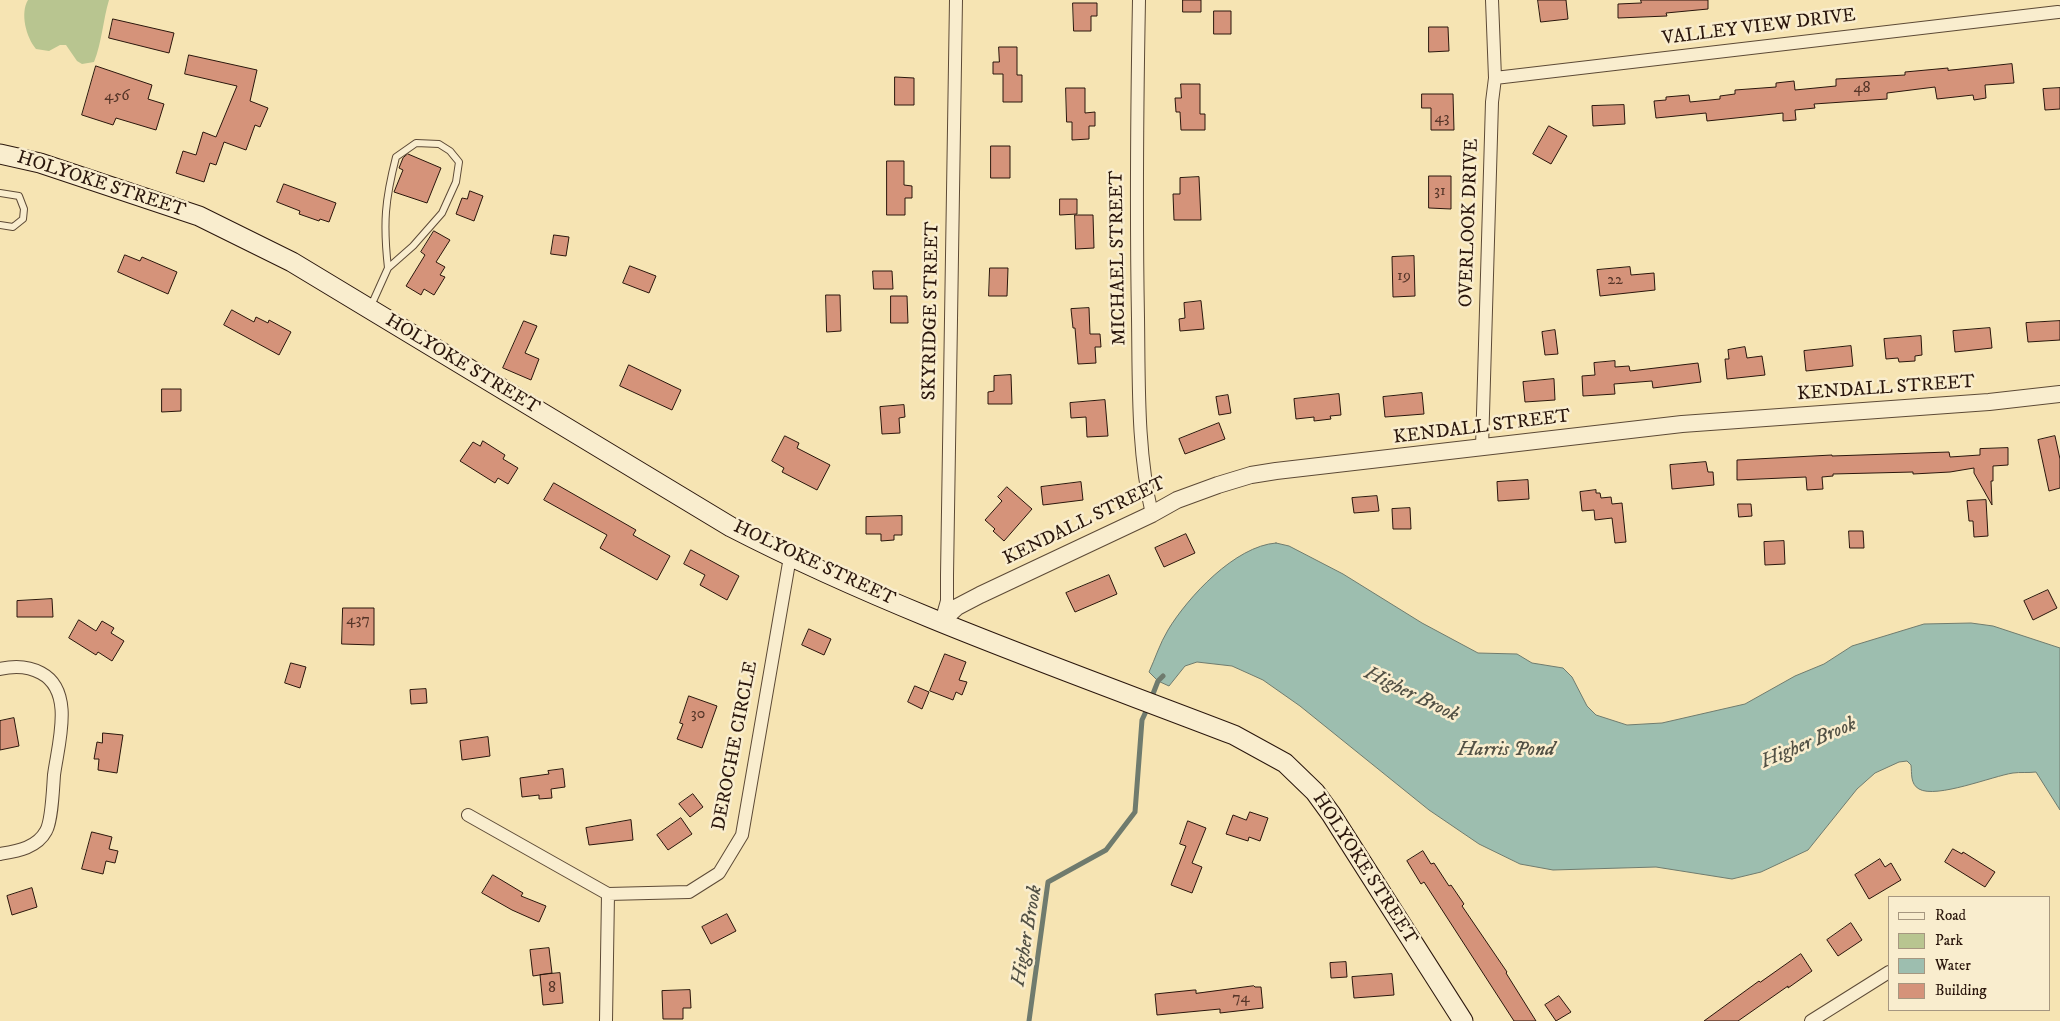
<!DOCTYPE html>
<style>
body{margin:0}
#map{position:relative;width:2060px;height:1021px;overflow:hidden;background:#f6e4b3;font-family:"IM FELL DW Pica",serif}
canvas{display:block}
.legend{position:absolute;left:1888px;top:896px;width:162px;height:115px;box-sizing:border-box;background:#f9edce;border:1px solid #a69780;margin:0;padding:6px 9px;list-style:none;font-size:15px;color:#2a160c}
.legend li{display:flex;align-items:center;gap:10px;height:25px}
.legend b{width:25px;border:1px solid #a69780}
</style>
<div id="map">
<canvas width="2060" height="1021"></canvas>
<ul class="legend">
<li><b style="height:6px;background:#f9edce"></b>Road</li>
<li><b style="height:14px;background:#b8c590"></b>Park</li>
<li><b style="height:14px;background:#9dbeaf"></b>Water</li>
<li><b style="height:14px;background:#d5937a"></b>Building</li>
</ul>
</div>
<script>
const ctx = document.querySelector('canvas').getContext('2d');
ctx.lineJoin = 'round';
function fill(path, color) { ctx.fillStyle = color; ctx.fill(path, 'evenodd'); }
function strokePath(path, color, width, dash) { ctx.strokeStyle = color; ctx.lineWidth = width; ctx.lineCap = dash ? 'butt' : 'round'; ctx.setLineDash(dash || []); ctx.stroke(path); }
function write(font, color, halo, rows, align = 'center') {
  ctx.font = font + ' "IM FELL DW Pica",serif'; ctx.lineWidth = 5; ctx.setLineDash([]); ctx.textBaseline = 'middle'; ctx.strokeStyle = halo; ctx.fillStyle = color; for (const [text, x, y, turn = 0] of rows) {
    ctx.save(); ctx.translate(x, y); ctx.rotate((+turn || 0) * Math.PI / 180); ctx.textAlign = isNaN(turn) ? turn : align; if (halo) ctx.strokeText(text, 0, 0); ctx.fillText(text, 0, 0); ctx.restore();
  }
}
const green = new Path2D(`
 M28,0H109C103,20 102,42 94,62L82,64L77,61L66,45H60L49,51L36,49C26,37 20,13 28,0Z`);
const water = new Path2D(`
 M1276,543L1289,546L1343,574L1422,623L1478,653L1517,654L1532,663L1563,668L1572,677L1587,706L1596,715L1627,725L1662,723L1745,704L1795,676L1824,664L1852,646L1924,624L1971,623L1993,626L2060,648V810L2036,772C2028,773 2020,772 2013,773C1993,776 1936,799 1919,789C1910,784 1912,773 1911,765L1907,761L1899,762L1875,773L1857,789L1808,850L1761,872L1732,879L1656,867L1553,870L1520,864L1479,844L1429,810L1300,706L1263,680L1232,666L1197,662L1185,666L1169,686L1158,681L1149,672C1155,659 1160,643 1168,630C1188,597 1235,546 1276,543Z`);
const stream = new Path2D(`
 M1151,699L1158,681L1163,676
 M1029,1021L1048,882L1106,850L1135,812L1142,720L1148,707`);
const building = new Path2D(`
 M1183,0H1201V12H1183Z
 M1538,0H1566L1568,19L1541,22Z
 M1641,0H1708V9L1666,13L1667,16L1618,18V4L1641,3Z
 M1073,3H1097V16H1091V31H1074Z
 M1214,11H1231V34H1214Z
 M113,19L174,33L169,53L109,38Z
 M1429,27H1448L1449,51L1429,52Z
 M999,47H1017V75H1022V102H1003V74H993V62H999Z
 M189,55L257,70L250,101L268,108L260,127L255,125L246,150L224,142L216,165L210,163L204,182L176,173L183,151L196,155L203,132L216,137L237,86L185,74Z
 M2012,64L2014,83L1985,85L1986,98L1974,100L1973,95L1937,99L1935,87L1887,93V99L1814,104L1815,108L1795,110L1796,120L1783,121V113L1707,121L1706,113L1656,118L1654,101L1666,100V97L1689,95L1690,102L1720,99V96L1735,94V90L1776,87V83L1794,81L1795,90L1836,86V79L1905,75V72L1948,68V70Z
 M96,66L152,85L148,99L164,104L156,130L116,118L113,125L82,115Z
 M895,77L914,78V105H895Z
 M1181,84H1200V114H1205V130H1181L1180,112H1176L1175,98H1181Z
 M1066,88H1085V113L1095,112V126H1089V139L1072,140V122H1067Z
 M2060,88V109L2045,110L2043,89Z
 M1422,94H1453L1454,130H1431V108H1422Z
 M1624,105L1625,124L1593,126L1592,106Z
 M1549,126L1567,136L1551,164L1533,154Z
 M991,146H1010V178H991Z
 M408,154L441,168L427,203L394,192L403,170L399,168L403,158Z
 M887,161H904V185L912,186V198H905V215H887Z
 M1429,176H1451V209L1429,208Z
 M1199,177L1201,220H1174L1173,194H1180V178Z
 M284,184L336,203L329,222L320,219L319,221L299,214L300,211L277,202Z
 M470,191L483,196L474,221L456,214L462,198L467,199Z
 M1060,199H1077V214L1060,215Z
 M1075,215H1093L1094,248L1076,249Z
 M434,231L450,240L436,262L445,267L440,275L445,277L434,295L424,289L421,295L406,286L425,255L421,252Z
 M554,235L569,237L566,256L551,254Z
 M125,255L140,261L142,257L177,272L168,294L118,272Z
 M1414,256L1415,296L1393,297L1392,257Z
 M630,266L656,276L649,293L623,283Z
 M1630,267L1631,275L1654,273L1655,290L1600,296L1597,270Z
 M990,268H1008L1007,296H989Z
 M873,271H892L893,289H874Z
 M826,295H840L841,331L827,332Z
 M891,296H907L908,323H891Z
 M1201,301L1204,329L1180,331L1179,319L1185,318L1184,303Z
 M1089,308L1090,334H1100L1101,347H1095L1096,363L1078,364L1075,328H1073L1071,309Z
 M232,310L254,322L256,317L268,323L269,320L291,332L279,355L224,325Z
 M524,321L537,326L525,353L539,359L531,380L503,368Z
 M2060,321V340L2028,342L2026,323Z
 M1990,328L1992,348L1955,352L1953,331Z
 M1555,330L1558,354L1545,355L1542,332Z
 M1921,336L1922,355L1915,356V361L1899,362L1898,358L1886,359L1884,339Z
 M1851,346L1853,366L1806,371L1804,351Z
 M1745,347L1747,358L1762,356L1765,375L1727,379L1725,359H1729L1728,350Z
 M1615,361V367L1629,366L1630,371L1698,363L1701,382L1653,388L1652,381L1614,384L1615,394L1583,396L1582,376L1595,375L1594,363Z
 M629,365L681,390L672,410L620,386Z
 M1011,375L1012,404H988V392L994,391V376Z
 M1554,379L1555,400L1525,402L1523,382Z
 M162,389H181V411L162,412Z
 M1422,393L1424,414L1385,417L1383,397Z
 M1339,394L1341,415L1330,416L1331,419L1314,421V417L1296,419L1294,399Z
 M1228,395L1231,413L1219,415L1216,397Z
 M1105,400L1108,436L1087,437L1086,417L1071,418L1070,403Z
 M904,405L905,417L899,418L900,433L882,434L880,407Z
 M1219,423L1225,439L1185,454L1179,439Z
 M785,436L799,443L797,448L830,465L817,490L782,472L784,468L772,461Z
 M2055,436L2060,459V488L2049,491L2038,440Z
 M483,441L505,455L503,459L518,468L508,484L498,478L495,483L460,461L473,442L480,446Z
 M2008,448V465L1993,466V481H1991L1992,505L1974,473V468L1950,472L1913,474V472L1833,474V476L1822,477L1823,489L1807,490L1806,477L1737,480V460L1832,455V456L1949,452L1950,457L1980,455V449Z
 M1706,462L1708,472H1713L1714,485L1672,489L1670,465Z
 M1528,480L1529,499L1498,501L1497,482Z
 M1081,482L1083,500L1043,505L1041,487Z
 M554,483L636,530L633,535L670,556L657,580L600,548L607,535L544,500Z
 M1007,487L1032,509L1004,541L993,531L995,529L985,520L1002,501L998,497Z
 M1596,490V493H1600L1601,498L1611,497L1612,504L1622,503L1626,542L1615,543L1612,518L1595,520L1594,510L1582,511L1580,492Z
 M1377,496L1379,511L1354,513L1352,498Z
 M1986,500L1988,536L1974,537L1973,521H1969L1967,501Z
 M1738,504H1751L1752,516L1739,517Z
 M1410,508L1411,529H1393L1392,509Z
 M902,516V535H894V540L881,541V534H866V517Z
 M1849,531H1863L1864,548H1850Z
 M1186,534L1195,553L1164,567L1155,548Z
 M1784,541L1785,564L1765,565L1764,542Z
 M691,550L739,576L727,600L700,585L705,575L684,564Z
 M1109,575L1117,594L1075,612L1066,593Z
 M2048,590L2057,608L2033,620L2024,601Z
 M52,599L53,617H17V601Z
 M343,608H374V645L342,644Z
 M79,620L96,631L102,621L114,628L111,633L124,641L112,661L98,652L96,655L69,638Z
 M809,629L831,639L824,655L802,645Z
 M945,654L966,662L959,680L967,682L962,695L956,692L953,700L930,691Z
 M291,663L306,667L300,688L285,683Z
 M915,686L929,692L922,709L908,702Z
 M426,689L427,703L411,704L410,690Z
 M689,696L717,706L702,748L677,739L683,724L680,723Z
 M14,718L19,746L0,750V721Z
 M103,733L123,735L117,773L98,770L99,759H94L97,742L102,743Z
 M488,737L490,756L462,760L460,741Z
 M563,769L565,787L551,789L552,798L539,799V795L522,797L520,778L549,774L548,771Z
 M693,794L703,807L690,817L679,804Z
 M1250,812L1268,818L1260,841L1249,837L1248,841L1226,834L1233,815L1246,820Z
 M681,818L692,834L668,850L657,835Z
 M631,820L633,840L589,845L586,828Z
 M1188,821L1206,828L1192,863L1202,867L1192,893L1171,885L1186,846L1180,844Z
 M92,832L112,837L109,849L118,851L115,863L106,861L103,874L82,869Z
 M1953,849L1962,854L1963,852L1995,872L1985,887L1945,862Z
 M1423,851L1431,864L1434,863L1449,886L1451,885L1464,904L1462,906L1507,972L1506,973L1536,1021H1514L1424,882L1421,884L1407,861Z
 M1880,859L1885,867L1891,863L1901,880L1869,899L1855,875Z
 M493,875L523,893L521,896L546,906L539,922L512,910L482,893Z
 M32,888L37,907L12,915L7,896Z
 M727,914L736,931L711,944L702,927Z
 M1851,923L1862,940L1838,956L1827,940Z
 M549,948L552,973L533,976L530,950Z
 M1801,954L1812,971L1788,988V986L1738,1021H1704L1759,981L1760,982Z
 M1346,962L1347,977L1331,978L1330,963Z
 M560,973L563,1003L543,1005L540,975Z
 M1392,974L1394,995L1354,998L1352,977Z
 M1254,986L1255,987H1261L1263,1008L1220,1013V1009L1157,1015L1155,994L1194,990H1196V993Z
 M690,990L691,1008H683V1019H663L662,991Z
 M1559,996L1571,1012L1556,1021L1545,1005Z`);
const service = new Path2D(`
 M0,193L19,196L24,209L23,219L13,227L0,225
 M370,308L388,268L413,246L442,213L456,182L459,162L450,151L439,144L416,143L396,157C385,200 383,223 388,268`);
const minor = new Path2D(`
 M1139,0C1137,106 1136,212 1138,318C1139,383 1137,451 1152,514
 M1495,78L2058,12
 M1482,448L1492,102L1495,78L1492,0
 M941,622L947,601V575L956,0
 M0,669C13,666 28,666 41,673C75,691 58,744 54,775C53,788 52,821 46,831C37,848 17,851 0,854
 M468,815L608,894L689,892L719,873L742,835L790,557
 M606,1021L608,894
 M1811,1021L1889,972`);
const tertiary = new Path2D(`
 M941,622L957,607L980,595L1152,514L1177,500L1218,485L1251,475L1276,471L1682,424L1989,402L2060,394`);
const secondary = new Path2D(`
 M0,154L40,163L199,216L292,262L731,527C892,610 1065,670 1234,735L1285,763L1315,792L1331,814L1463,1021`);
const numberNames = [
 ["48",1862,89],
 ["456",117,97],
 ["43",1442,119],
 ["31",1440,192],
 ["19",1404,277],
 ["22",1615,281],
 ["437",358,621],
 ["30",698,715],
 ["8",552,989],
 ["74",1241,999]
];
const streetNames = [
 ["VALLEY VIEW DRIVE",1759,28,-7],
 ["HOLYOKE STREET",101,185,18],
 ["OVERLOOK DRIVE",1470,223,-88],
 ["MICHAEL STREET",1119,258,-91],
 ["SKYRIDGE STREET",932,311,-89],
 ["HOLYOKE STREET",462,365,31],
 ["KENDALL STREET",1886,389,-4],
 ["KENDALL STREET",1482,428,-7],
 ["KENDALL STREET",1085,522,-26],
 ["HOLYOKE STREET",814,564,25],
 ["DEROCHE CIRCLE",736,746,-79],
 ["HOLYOKE STREET",1364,869,57]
];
const waterNames = [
 ["Higher Brook",1411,695,26],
 ["Higher Brook",1809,744,-23],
 ["Harris Pond",1506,751],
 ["Higher Brook",1028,936,-80]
];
fill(green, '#b8c590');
fill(water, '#9dbeaf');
strokePath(water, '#6f7b6e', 1);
strokePath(stream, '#6f7b6e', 5);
fill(building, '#d5937a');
strokePath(building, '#2a160c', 1);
strokePath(service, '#5d4a36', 8);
strokePath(minor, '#5d4a36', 14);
strokePath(tertiary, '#5d4a36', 18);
strokePath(secondary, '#2a160c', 21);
strokePath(service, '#f9edce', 6);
strokePath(minor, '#f9edce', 12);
strokePath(tertiary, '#f9edce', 16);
strokePath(secondary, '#f9edce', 19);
write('16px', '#553528', null, numberNames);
write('19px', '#2a160c', '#f9edce', streetNames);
write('italic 20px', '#525145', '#f9edce', waterNames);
</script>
